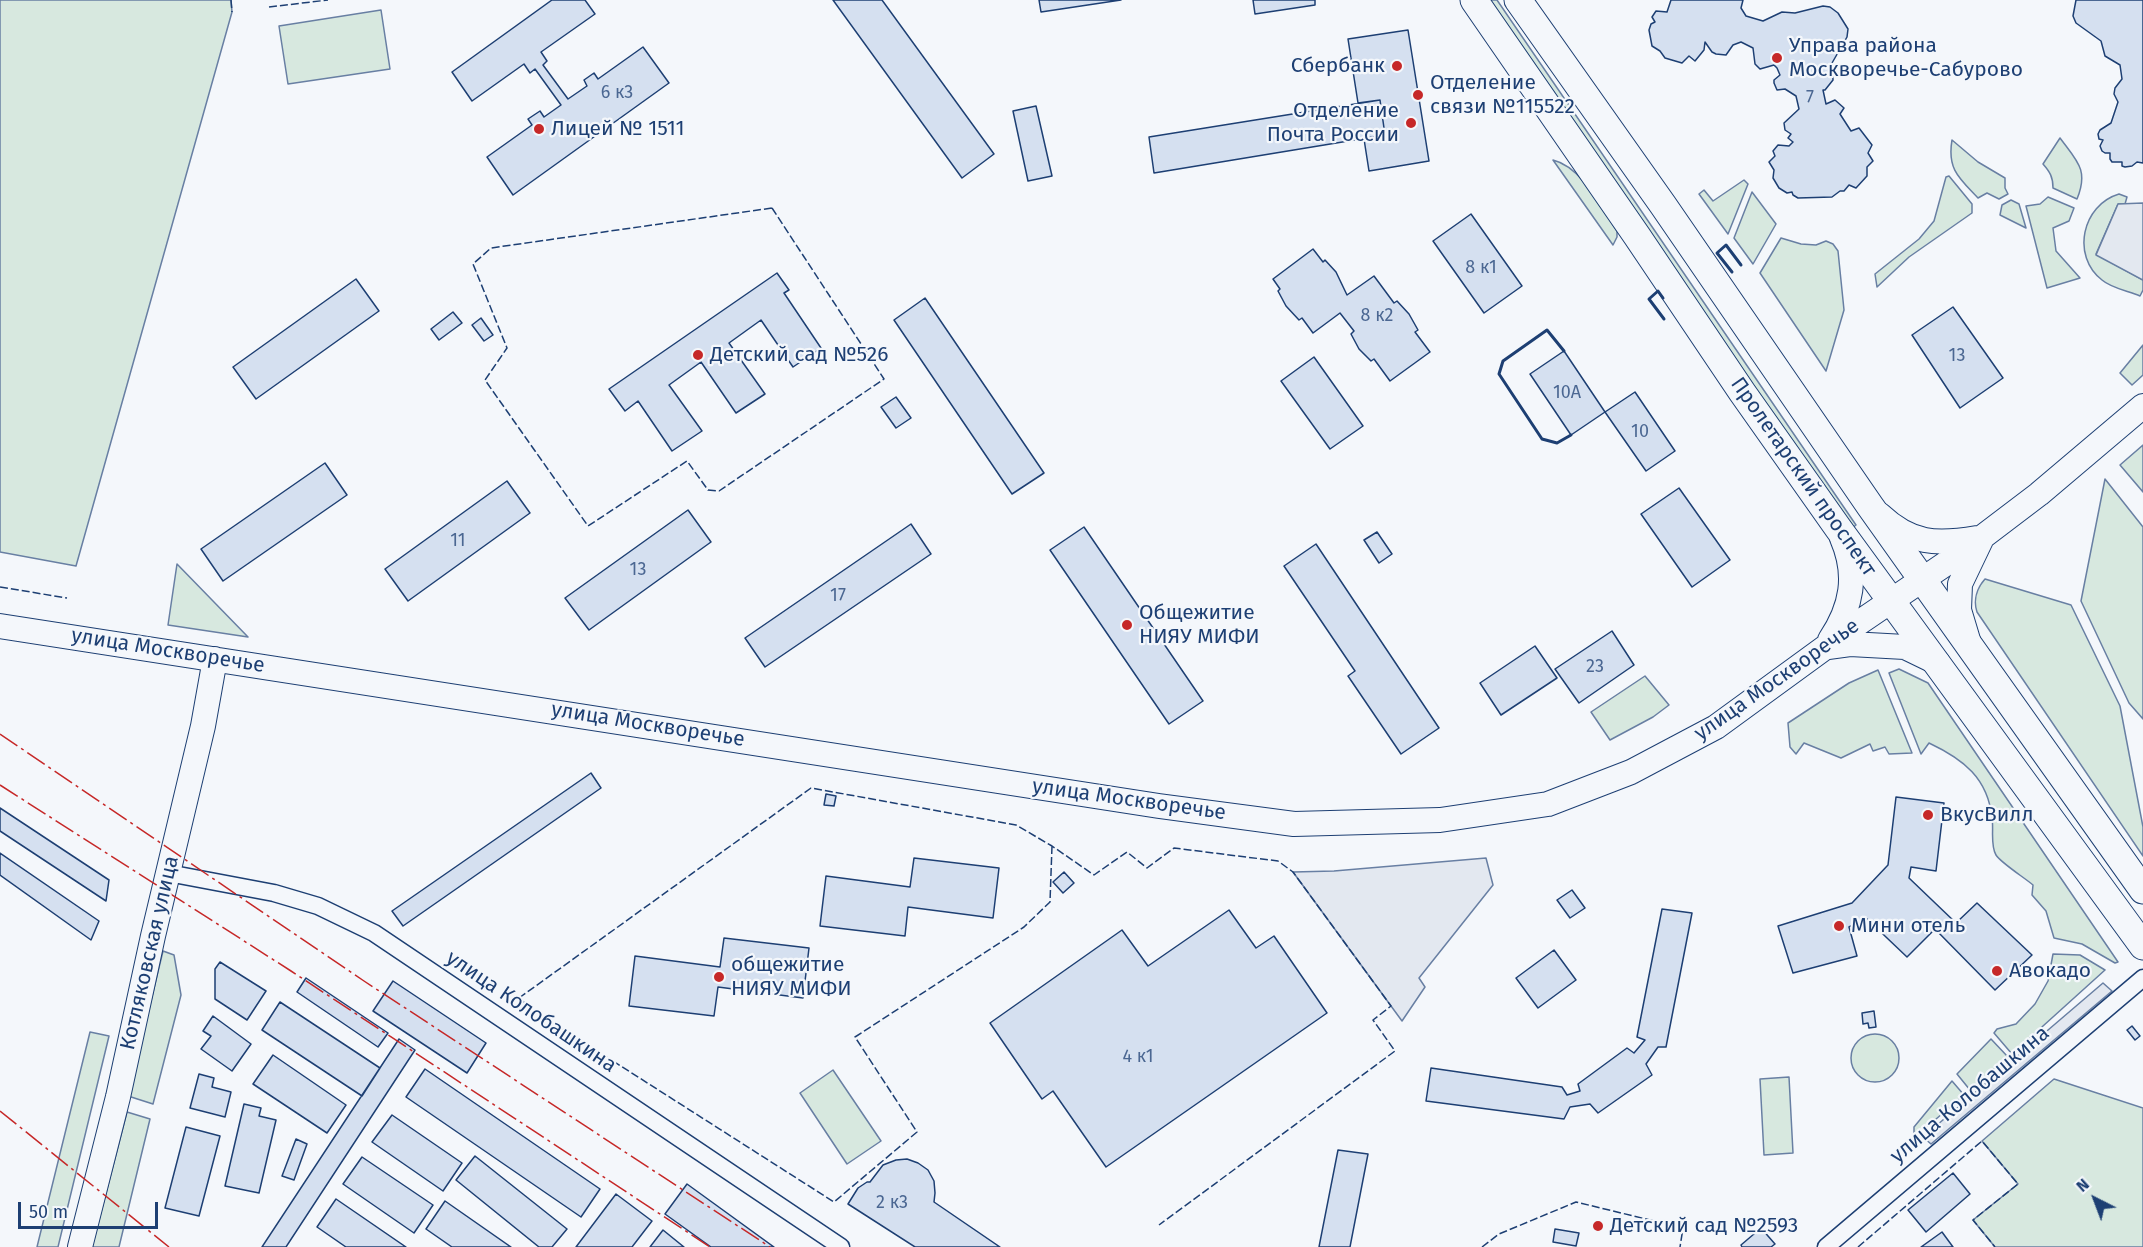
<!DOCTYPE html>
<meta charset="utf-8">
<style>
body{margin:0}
#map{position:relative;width:2143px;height:1247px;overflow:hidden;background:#f4f7fb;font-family:"Fira Sans",sans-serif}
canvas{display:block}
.north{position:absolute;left:2065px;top:1169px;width:60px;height:60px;-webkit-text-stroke:4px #f4f7fb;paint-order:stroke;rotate:318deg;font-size:16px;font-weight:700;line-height:24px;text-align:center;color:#1d3f73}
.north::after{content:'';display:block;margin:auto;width:21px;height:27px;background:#1d3f73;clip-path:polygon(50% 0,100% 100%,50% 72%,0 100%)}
.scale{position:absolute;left:18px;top:1202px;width:140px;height:27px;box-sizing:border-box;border:3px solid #1d3f73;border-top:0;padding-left:8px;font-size:18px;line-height:21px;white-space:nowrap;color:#1d3f73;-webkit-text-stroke:4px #f4f7fb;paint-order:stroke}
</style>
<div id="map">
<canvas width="2143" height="1247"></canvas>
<div class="north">N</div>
<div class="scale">50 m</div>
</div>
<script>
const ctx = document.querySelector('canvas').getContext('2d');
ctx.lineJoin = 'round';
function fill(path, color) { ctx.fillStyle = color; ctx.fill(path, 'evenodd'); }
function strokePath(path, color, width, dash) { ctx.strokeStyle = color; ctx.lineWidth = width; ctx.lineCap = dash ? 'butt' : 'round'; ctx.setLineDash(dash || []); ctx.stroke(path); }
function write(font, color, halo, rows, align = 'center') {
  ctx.font = font + ' "Fira Sans",sans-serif'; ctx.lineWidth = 4.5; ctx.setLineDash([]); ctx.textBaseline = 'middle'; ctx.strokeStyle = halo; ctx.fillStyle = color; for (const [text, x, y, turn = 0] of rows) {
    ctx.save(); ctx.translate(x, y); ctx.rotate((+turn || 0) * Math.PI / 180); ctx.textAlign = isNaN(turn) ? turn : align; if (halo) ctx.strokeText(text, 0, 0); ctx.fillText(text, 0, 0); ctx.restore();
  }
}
const green = new Path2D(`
 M0,0H231L232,12L76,566L0,552Z
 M1488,0H1497L1856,525L1851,529Z
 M381,10L390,69L288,84L279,26Z
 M2060,138C2077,161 2089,170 2077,199L2053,188C2053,177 2050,172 2043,164Z
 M1952,140L1978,162L2005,178V188L2008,194L1999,199L1987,193L1978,198C1959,178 1947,169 1952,140Z
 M1553,160C1582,167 1601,207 1617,231V237L1613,245Z
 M1949,176L1972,204V213L1909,257L1877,287L1875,274L1919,239L1934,221L1946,177Z
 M1744,180L1748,184L1728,234L1699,194L1704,190L1713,201Z
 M1752,192L1776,224L1753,264L1734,238Z
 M2119,194L2127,197L2125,204H2118L2096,254L2143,280V290L2140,296C2128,291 2111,288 2102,280C2071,256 2082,205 2119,194Z
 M2048,197L2074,208L2069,221L2053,228L2056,251L2080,278L2047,288L2026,206L2040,204Z
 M2011,200L2019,204L2026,228L2000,215L2002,205Z
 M1781,238L1801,244L1816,245L1826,241L1833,244L1838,251L1844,310L1826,371L1760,273Z
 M2143,345V375L2132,385L2120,373Z
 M2143,445V492L2120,465Z
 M2105,479L2143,527V719L2129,703L2081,601Z
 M177,564L248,637L168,625Z
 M1985,579L2071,605L2120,706L2143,827V856L1977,612C1973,600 1977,588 1985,579Z
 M1899,669L1928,683L2118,962L2115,963L2082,944L2054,938L2046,911L2032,895L2033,885C2025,878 2001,863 1996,855C1990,845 1994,829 1992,818C1988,778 1963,759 1929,743L1921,754L1889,673Z
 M1878,670L1912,753L1889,754L1885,747L1873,751L1870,744L1841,758L1804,743L1796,754L1790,747L1788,723L1849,683Z
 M1645,676L1669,705L1653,717L1610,740L1591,712Z
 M163,951L174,955L181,995L153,1104L128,1096Z
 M2053,954L2080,955L2105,970L2012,1054L1994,1033L1997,1029L2016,1024L2035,1004L2048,981Z
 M90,1032L109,1036L58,1247H37Z
 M1851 1058a24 24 0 1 1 48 0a24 24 0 1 1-48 0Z
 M1991,1039L2008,1057L1970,1090L1957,1074Z
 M833,1070L881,1141L847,1164L800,1093Z
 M1789,1077L1793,1153L1764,1155L1760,1079Z
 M2054,1079L2143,1108V1247H1995L1973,1220L2018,1184L1982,1141Z
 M1952,1081L1964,1095L1914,1138V1127Z
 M127,1112L150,1119L119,1247H92Z`);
const parking = new Path2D(`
 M2143,203V280L2096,255L2118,204Z
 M1486,858L1493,885L1419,978L1425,987L1402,1021L1293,872L1334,871Z
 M2103,983L2112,991L1931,1144L1923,1137Z`);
const building = new Path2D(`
 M552,0H585L595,14L541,52L547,61L543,65L568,99L587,86L584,80L594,73L598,79L643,47L669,83L513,195L487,157L532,125L528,119L540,111L544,117L561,105L535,69L530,73L524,64L472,101L452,72Z
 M833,0H882L994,154L962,178Z
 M1039,0H1121L1041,12Z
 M1253,0H1315V5L1255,14Z
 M1671,0H1743L1741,8L1746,16L1763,21L1782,12L1795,13L1823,6L1830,7L1838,13L1848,29L1847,37L1832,63L1833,80L1825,90H1823L1826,104L1835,100L1844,108L1840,114L1851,131L1859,128L1872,145L1868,153L1873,161L1867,167V176L1856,188L1849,185L1844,191H1840L1832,197L1798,198L1793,195L1792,192L1787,193L1779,188L1773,178L1774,170L1769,162L1775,156L1773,151L1778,145L1789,146L1793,142L1788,138L1791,134L1785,130L1784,123L1799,109L1796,96L1785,89L1777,90L1774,83V80L1780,75L1777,68L1774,65L1760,69L1755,64L1753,48L1741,42L1733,45L1726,55L1716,54L1712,52L1705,42L1704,50L1695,61L1689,56L1682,63L1665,58L1660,51L1652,46L1649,30L1651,24L1655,22L1652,17L1656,11L1667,12Z
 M2076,0H2143V163L2137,162L2132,166L2125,167L2122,166V162H2112L2110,159V153H2105L2102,151L2100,146L2103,140L2099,139L2098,134L2100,130L2111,123L2118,102L2114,94L2115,88L2122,79L2120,65L2105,56L2101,41L2076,23L2073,16Z
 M1408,30L1429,161L1369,171L1364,139L1385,135L1380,100L1358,103L1348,39Z
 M1380,100L1385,135L1154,173L1149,137Z
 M1036,106L1052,176L1028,181L1013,111Z
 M1471,214L1522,286L1484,313L1433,241Z
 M1313,249L1323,262L1325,260L1336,272L1347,295L1374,276L1394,303L1397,301L1409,314L1418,330L1415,332L1430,352L1390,381L1374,359L1371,361L1359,349L1351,334L1354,331L1340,313L1313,333L1302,318L1299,320L1286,306L1278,291L1280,289L1273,279Z
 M777,273L789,290L784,293L821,348L793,367L761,320L729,343L765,394L736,413L701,362L669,385L702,431L672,451L638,401L625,411L609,389Z
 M356,279L379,311L256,399L233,367Z
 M925,298L1044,473L1012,494L894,320Z
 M1953,307L2003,378L1960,408L1912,335Z
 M453,312L462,323L439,340L431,329Z
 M481,318L493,335L484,341L472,325Z
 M1564,351L1605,412L1571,435L1530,374Z
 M1314,357L1363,426L1330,449L1281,381Z
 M1635,392L1675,451L1646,471L1605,412Z
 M896,397L911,418L896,428L881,407Z
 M325,463L347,495L223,581L201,549Z
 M507,481L530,513L408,601L385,569Z
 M1679,488L1730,560L1692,587L1641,514Z
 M688,510L711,542L589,630L565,598Z
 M911,524L931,554L765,667L745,638Z
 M1084,527L1203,701L1169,724L1050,550Z
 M1377,532L1392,554L1379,563L1364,540Z
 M1316,544L1439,728L1401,754L1348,676L1355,671L1284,566Z
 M1612,631L1634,665L1579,703L1555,669Z
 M1535,646L1557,678L1501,715L1480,683Z
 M591,773L601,788L403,926L392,911Z
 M826,794L836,796L834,806L824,805Z
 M1896,797L1944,803L1936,871L1911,867L1909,878L1956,923L1977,903L2032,955L1995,990L1935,929L1907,957L1866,918L1849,927L1857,956L1793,973L1778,926L1852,903L1888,865Z
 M0,808L109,880L106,901L0,831Z
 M0,853L99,921L91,940L0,875Z
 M914,858L999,868L993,918L908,907L905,936L820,926L826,876L910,887Z
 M1064,872L1074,883L1063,893L1053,882Z
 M1572,890L1585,908L1570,918L1557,900Z
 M1662,909L1692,913L1666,1047H1658L1646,1064L1652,1075L1598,1113L1590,1104L1570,1107L1564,1119L1426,1101L1431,1068L1562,1087L1567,1095L1580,1091L1578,1084L1627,1048L1634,1053L1645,1040L1637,1037Z
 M1229,910L1256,948L1274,936L1327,1013L1106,1167L1053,1091L1042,1099L990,1023L1122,930L1148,966Z
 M724,938L809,948L803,998L718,987L714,1016L629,1006L635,956L720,967Z
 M1554,950L1576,980L1538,1008L1516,978Z
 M220,962L266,991L247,1020L215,999V969Z
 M306,978L388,1033L378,1047L297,992Z
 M393,981L486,1043L467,1073L373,1011Z
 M280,1002L380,1068L362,1096L262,1030Z
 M1874,1011L1876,1027L1869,1028L1868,1023L1863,1024L1862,1013Z
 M213,1016L251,1044L232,1071L201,1049L211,1036L203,1031Z
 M2132,1026L2140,1036L2135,1040L2127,1030Z
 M399,1039L415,1050L286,1247H262Z
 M273,1055L346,1105L327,1133L253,1084Z
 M425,1069L600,1189L581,1217L406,1097Z
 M199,1074L214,1078L212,1087L231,1092L225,1117L190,1108Z
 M244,1104L261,1108L259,1116L276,1120L259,1193L225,1186Z
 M392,1115L462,1163L443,1191L372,1142Z
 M186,1127L220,1136L199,1216L165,1208Z
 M296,1139L307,1144L294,1180L282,1176Z
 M1338,1150L1368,1154L1350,1247H1319Z
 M475,1156L567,1229L552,1247H539L456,1180Z
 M362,1157L433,1205L414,1233L343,1184Z
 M907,1159L918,1163L928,1170L934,1181L935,1193L934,1202L1000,1247H915L848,1204L858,1188L867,1182H870L883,1165L896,1160Z
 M1953,1173L1970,1194L1926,1232L1908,1210Z
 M687,1184L774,1247H711L665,1214Z
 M616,1194L652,1221L632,1247H576Z
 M336,1199L406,1247H346L317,1227Z
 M445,1201L511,1247H452L426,1229Z
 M1761,1228L1775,1244L1771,1247H1742L1741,1245Z
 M1555,1229L1579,1233L1576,1246L1553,1242Z
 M663,1230L684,1247H650Z
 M1942,1232L1953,1247H1921Z`);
const street = new Path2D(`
 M168,873L274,893L318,906L374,933L841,1247
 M1826,1247L2143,978`);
const secondary = new Path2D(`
 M1880,515C1911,544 1936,545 1977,538
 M0,626L1159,806L1294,824L1440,820L1548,804L1631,772L1716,727L1860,622L1960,554L2039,494L2143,406
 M1830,640C1852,607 1858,575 1842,538
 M1968,640L1959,610L1960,584L1981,540
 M1828,647L1850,644L1905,647L1938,663
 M80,1247L118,1097L153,936L203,726L215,659`);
const primary = new Path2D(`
 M1474,0L1637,236L1742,392L1838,528L2143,946
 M1518,0L1663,205L1870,506L2143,890`);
const fence = new Path2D(`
 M231,0L232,12
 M269,7L328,0
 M772,208L884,379L719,491L708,490L687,461L588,526L485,380L507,348L473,264L491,248Z
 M0,587L67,598
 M1052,846L1050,902L1024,927L855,1037L917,1132L834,1202L533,1010L519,998L811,788L1016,825L1052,846L1094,875L1127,852L1147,868L1174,848L1278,861L1293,872L1391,1006L1373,1020L1395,1051L1159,1225
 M1482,1247L1499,1234L1576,1202L1683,1228L1680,1247
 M1858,1247L1982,1141L2018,1184L1973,1220L1995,1247`);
const wall = new Path2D(`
 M1732,272L1717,253L1726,245L1741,265
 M1663,298L1658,291L1649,299L1664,319
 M1564,351L1547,330L1503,361L1499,374L1542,439L1557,443L1571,435`);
const power = new Path2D(`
 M0,734L364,981L770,1247
 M0,785L291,971L710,1247
 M0,1111L169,1247`);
const markers = [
 [1777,58,6,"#c62828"],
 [1397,66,6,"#c62828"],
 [1418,95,6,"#c62828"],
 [1411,123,6,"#c62828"],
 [539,129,6,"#c62828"],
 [698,355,6,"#c62828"],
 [1127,625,6,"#c62828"],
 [1928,815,6,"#c62828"],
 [1839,926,6,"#c62828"],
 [1997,971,6,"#c62828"],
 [719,977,6,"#c62828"],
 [1598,1226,6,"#c62828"]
];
const numberNames = [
 ["6 к3",617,93],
 ["7",1810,98],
 ["8 к1",1481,268],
 ["8 к2",1377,316],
 ["13",1957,356],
 ["10А",1567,393],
 ["10",1640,432],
 ["11",458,541],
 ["13",638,570],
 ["17",838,596],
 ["23",1595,667],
 ["4 к1",1138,1057],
 ["2 к3",892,1203]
];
const poiNames = [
 ["Управа района",1789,46],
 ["Москворечье-Сабурово",1789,70],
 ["Сбербанк",1385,66,"right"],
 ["Отделение",1430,83],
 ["связи №115522",1430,107],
 ["Отделение",1399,111,"right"],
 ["Почта России",1399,135,"right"],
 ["Лицей № 1511",551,129],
 ["Детский сад №526",710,355],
 ["Общежитие",1139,613],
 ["НИЯУ МИФИ",1139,637],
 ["ВкусВилл",1940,815],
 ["Мини отель",1851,926],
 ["общежитие",731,965],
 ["НИЯУ МИФИ",731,989],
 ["Авокадо",2009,971],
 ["Детский сад №2593",1610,1226]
];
const streetNames = [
 ["Пролетарский проспект",1803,477,55],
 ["улица Москворечье",168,651,9],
 ["улица Москворечье",1777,680,-35],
 ["улица Москворечье",648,725,9],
 ["улица Москворечье",1129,800,8],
 ["Котляковская улица",150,953,-77],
 ["улица Колобашкина",531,1012,34],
 ["улица Колобашкина",1970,1095,-40]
];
fill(green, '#d7e8df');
strokePath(green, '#687fa3', 1.5);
fill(parking, '#e3e8f0');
strokePath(parking, '#687fa3', 1.5);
fill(building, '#d5e0f0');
strokePath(building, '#1d3f73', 1.5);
strokePath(street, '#1d3f73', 19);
strokePath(secondary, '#1d3f73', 26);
strokePath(primary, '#1d3f73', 29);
strokePath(street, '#f4f7fb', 16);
strokePath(secondary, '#f4f7fb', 24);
strokePath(primary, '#f4f7fb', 27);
strokePath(fence, '#1d3f73', 1.5, [8, 3]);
strokePath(wall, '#1d3f73', 3);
strokePath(power, '#c62828', 1.5, [21, 4.5, 3, 4.5]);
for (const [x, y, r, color] of markers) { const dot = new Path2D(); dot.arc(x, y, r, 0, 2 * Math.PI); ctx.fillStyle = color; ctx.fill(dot); strokePath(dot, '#f4f7fb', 2); }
write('18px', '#4b6792', null, numberNames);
write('21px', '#1d3f73', '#f4f7fb', poiNames, 'left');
write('21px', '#1d3f73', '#f4f7fb', streetNames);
</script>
